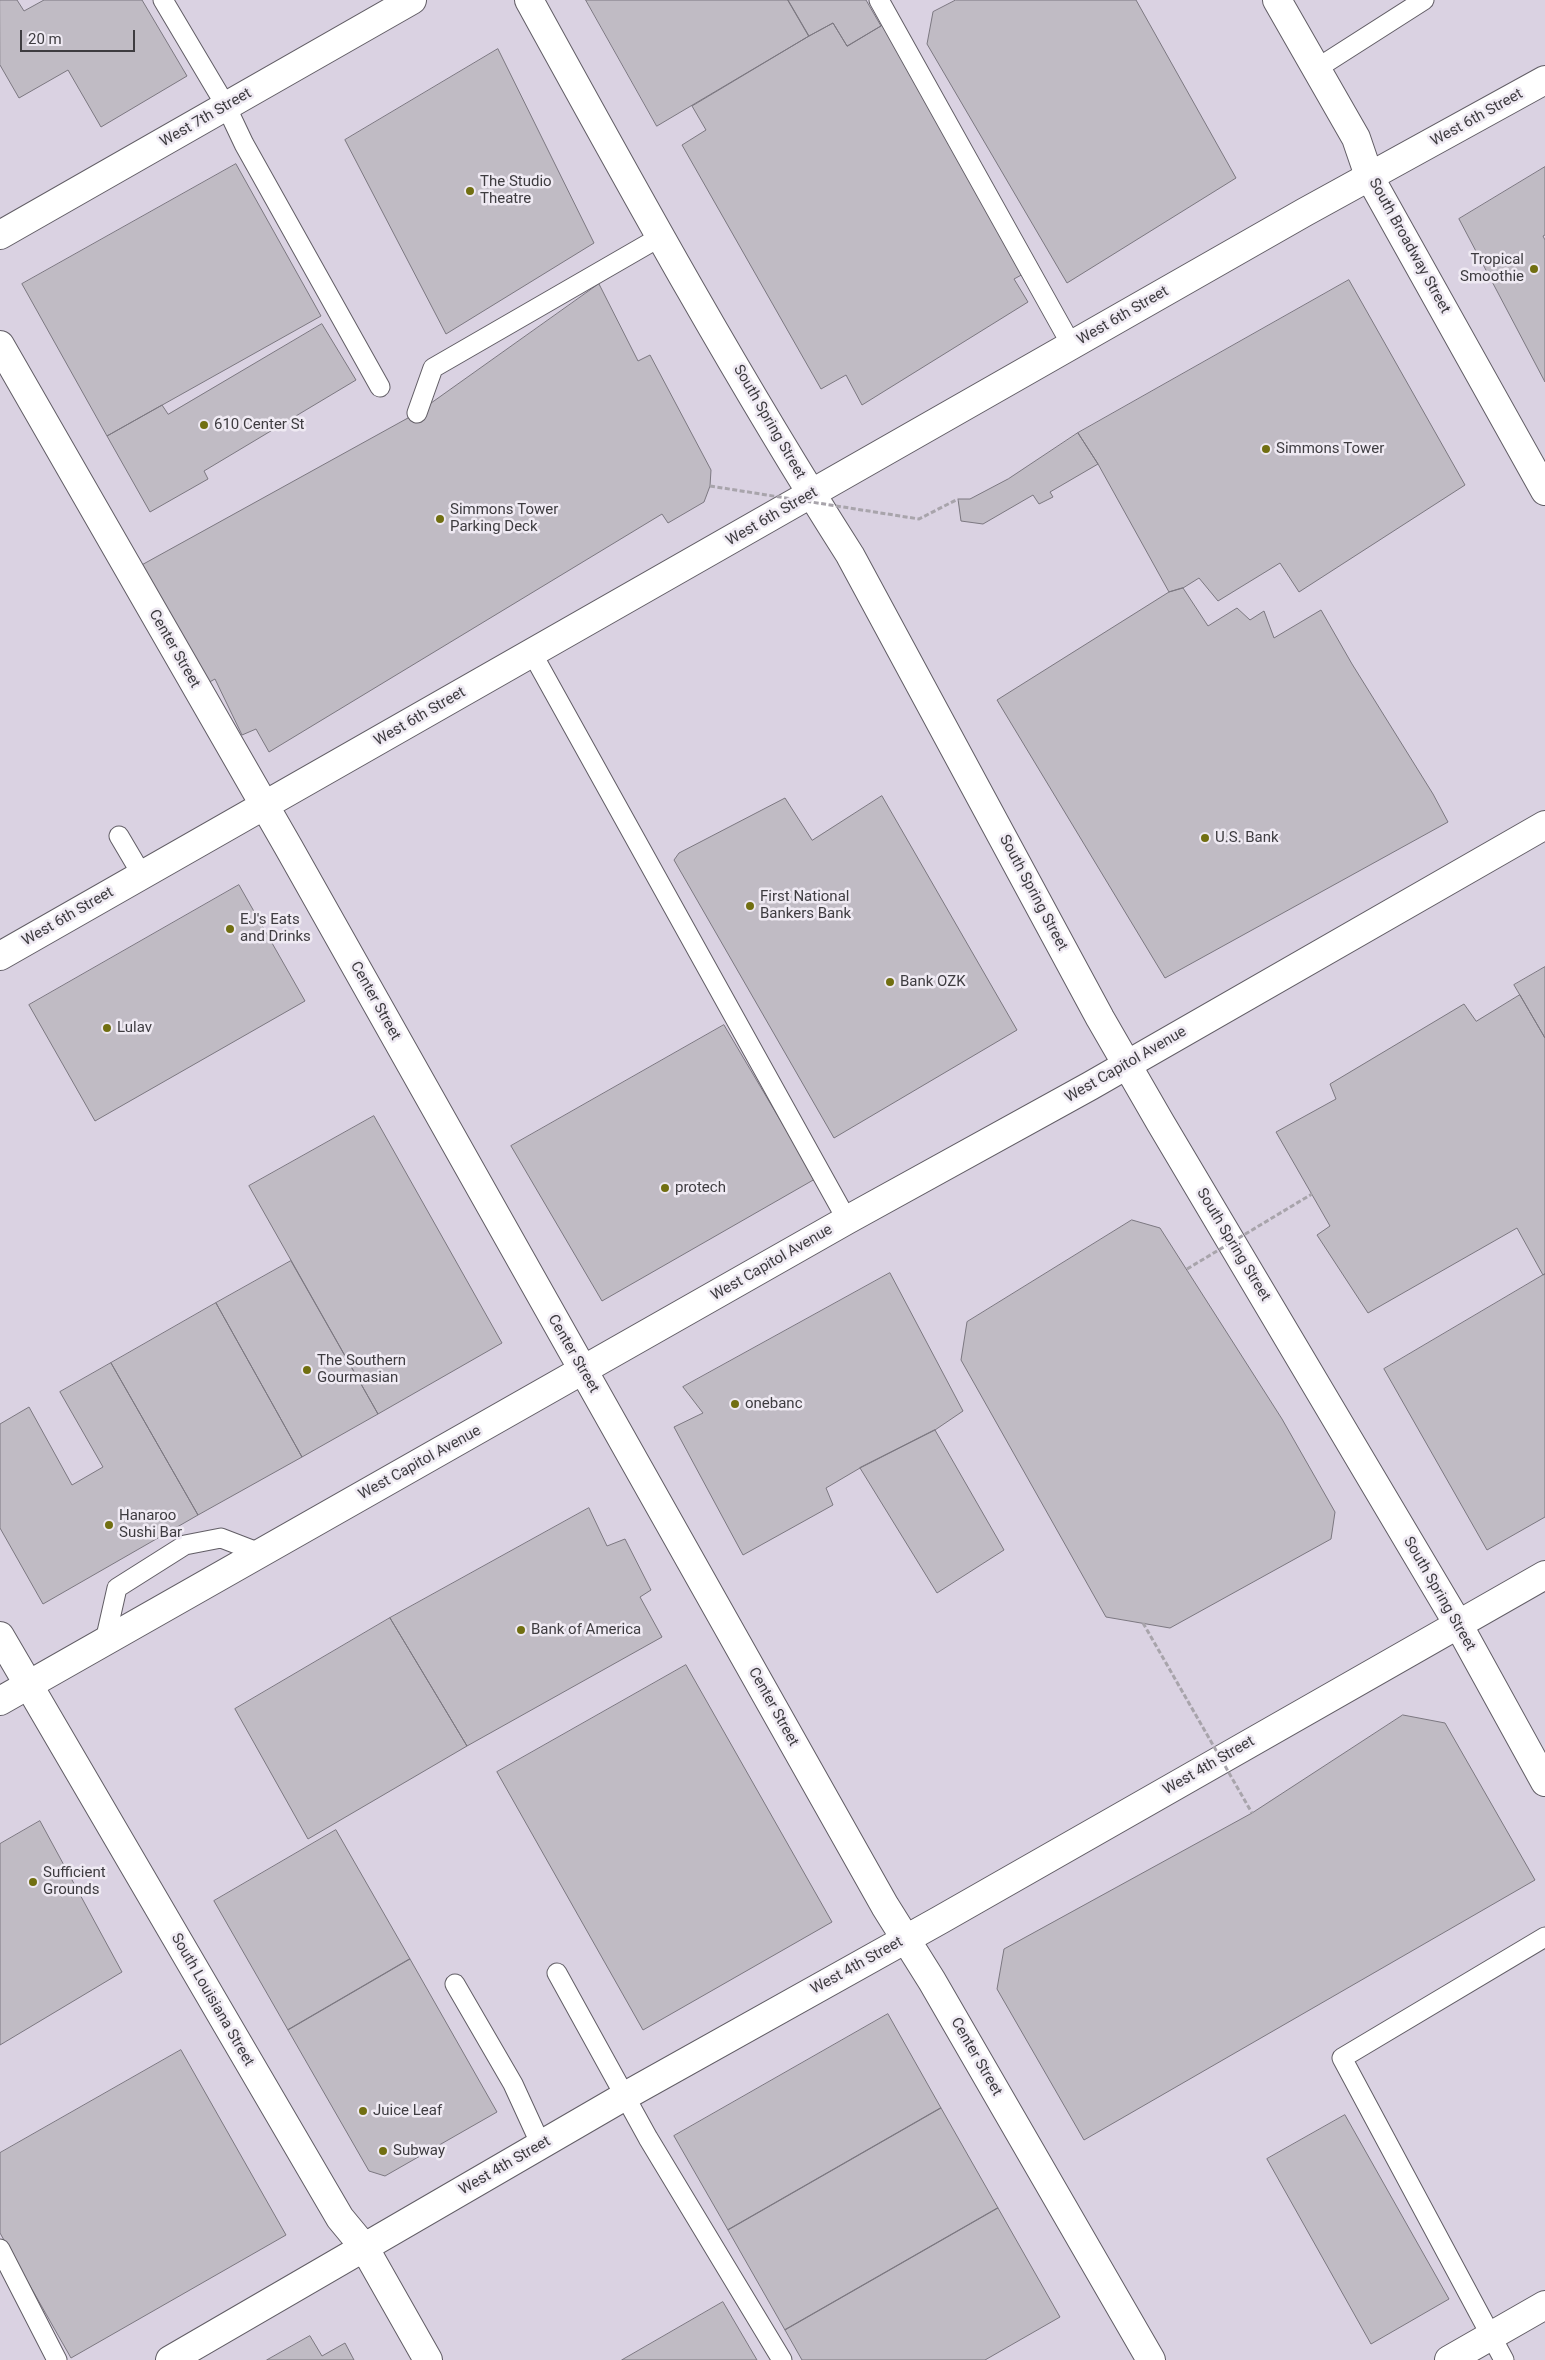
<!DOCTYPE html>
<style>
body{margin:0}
#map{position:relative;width:1545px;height:2360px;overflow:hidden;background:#e1dde6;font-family:Roboto,sans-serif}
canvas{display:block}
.scale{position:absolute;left:20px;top:30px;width:115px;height:22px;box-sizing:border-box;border:2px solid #3e3c40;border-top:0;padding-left:6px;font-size:15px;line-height:18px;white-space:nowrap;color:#3e3c40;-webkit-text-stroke:4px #efeaf3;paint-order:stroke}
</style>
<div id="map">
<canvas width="1545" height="2360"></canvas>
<div class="scale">20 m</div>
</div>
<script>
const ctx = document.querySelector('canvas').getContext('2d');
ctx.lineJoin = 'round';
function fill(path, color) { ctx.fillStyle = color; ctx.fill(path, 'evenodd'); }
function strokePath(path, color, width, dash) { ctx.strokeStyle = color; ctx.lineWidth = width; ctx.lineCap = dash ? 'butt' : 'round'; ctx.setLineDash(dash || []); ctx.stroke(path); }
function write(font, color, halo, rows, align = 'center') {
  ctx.font = font + ' Roboto,sans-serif'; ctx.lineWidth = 5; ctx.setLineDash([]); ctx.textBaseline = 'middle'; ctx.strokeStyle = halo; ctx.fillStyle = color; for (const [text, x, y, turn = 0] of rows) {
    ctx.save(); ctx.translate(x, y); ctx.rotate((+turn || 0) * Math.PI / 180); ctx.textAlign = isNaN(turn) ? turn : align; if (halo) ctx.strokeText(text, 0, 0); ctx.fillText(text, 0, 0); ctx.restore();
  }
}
const built = new Path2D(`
 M0,0H1545V2360H0Z`);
const building = new Path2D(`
 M0,0H17L24,11L44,0H142L187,76L101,127L68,70L19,98L0,65Z
 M586,0H788L809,36L657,126Z
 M788,0H866L881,26L847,46L833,23L809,36Z
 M956,0H1136L1236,178L1067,283L927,44L933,12Z
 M898,16L1038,266L1014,279L1028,302L862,405L846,375L821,389L682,145L706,130L692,106L809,36L833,23L847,46Z
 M498,49L594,243L446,334L345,140Z
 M236,164L321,316L107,436L22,284Z
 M1545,167V235L1543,236L1545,240V382L1459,219Z
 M1349,280L1465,485L1299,592L1280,563L1218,601L1199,578L1183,588L1169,592L1098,464L1078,433Z
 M599,284L638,361L650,355L711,470L710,486L704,502L668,523L662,514L269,752L256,729L242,735L215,679L202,686L138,567L417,413Z
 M322,324L356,380L204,471L208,479L150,512L107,436L162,405L168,414Z
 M1078,433L1098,464L1050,492L1053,497L1039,504L1033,495L983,524L961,521L958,499H970L1008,479Z
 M1183,588L1208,626L1237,608L1250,620L1264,611L1274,638L1321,610L1352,664L1433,794L1448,822L1165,978L997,700L1169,592Z
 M882,796L1017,1030L834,1138L674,860L679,853L785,798L812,840Z
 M239,885L305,1001L95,1121L29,1005Z
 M1545,967V1038L1514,985Z
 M1520,995L1545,1038V1274L1543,1275L1517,1228L1368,1313L1317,1235L1330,1226L1276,1132L1336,1099L1330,1084L1464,1004L1476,1021Z
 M724,1025L815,1179L602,1301L511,1146Z
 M374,1116L502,1343L378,1414L249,1186Z
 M1132,1220L1160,1228L1282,1419L1335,1512L1331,1539L1170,1628L1106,1617L961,1360L967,1322Z
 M291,1261L378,1414L302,1457L216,1303Z
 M890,1273L963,1411L935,1430L860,1468L826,1488L833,1505L743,1555L674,1427L703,1413L683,1387Z
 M1545,1274V1517L1487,1550L1384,1369Z
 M216,1303L302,1457L198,1515L111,1363Z
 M111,1363L198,1515L43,1604L0,1528V1424L29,1407L72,1485L103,1467L60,1392Z
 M935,1430L1004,1550L937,1593L860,1468Z
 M589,1508L607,1546L625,1539L651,1590L640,1597L662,1637L467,1746L390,1618Z
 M390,1618L467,1746L308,1839L235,1709Z
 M686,1665L832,1922L643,2030L497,1772Z
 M1403,1715L1445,1723L1535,1880L1084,2140L997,1989L1004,1949L1252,1813Z
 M40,1821L122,1972L0,2045V1844Z
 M336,1830L410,1959L288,2030L214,1901Z
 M410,1959L497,2112L385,2176L369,2171L288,2030Z
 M888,2014L941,2108L728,2230L674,2136Z
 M181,2050L286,2235L71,2358L0,2233V2153Z
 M941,2108L998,2208L785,2330L728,2230Z
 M1345,2115L1449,2299L1371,2344L1267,2159Z
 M998,2208L1060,2317L985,2360H802L785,2330Z
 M723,2302L757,2360H622Z
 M310,2336L322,2356L345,2343L354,2360H267Z`);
const service = new Path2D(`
 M163,0L226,106L244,144L380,387
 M879,0L1072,346
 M1316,69L1424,0
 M417,413L433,368L660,237
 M532,653L847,1220
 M119,836L142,875
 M105,1641L117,1588L185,1545L221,1538L260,1553
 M557,1973L648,2138L782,2360
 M455,1984L513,2084L541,2145
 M0,2249L57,2360
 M1504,2360L1342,2058L1545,1937`);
const minor = new Path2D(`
 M529,0C632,187 735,375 850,555L1100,1018L1160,1122L1458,1624L1545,1782`);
const tertiary = new Path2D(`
 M0,235L412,0
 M0,345L289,848L885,1906L932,1981L1151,2360
 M0,956L1305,212L1545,80
 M0,1636L340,2218L364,2247L428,2360
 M170,2360L625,2096L940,1920L1545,1575`);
const secondary = new Path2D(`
 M0,1701L847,1220L1090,1086L1545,825
 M1449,2360L1545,2305`);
const primary = new Path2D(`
 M1277,0L1356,138L1369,176L1545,491`);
const pathBridge = new Path2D(`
 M710,486L919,519L958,499
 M1187,1269L1312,1194
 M1143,1623L1252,1813`);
const markers = [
 [470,191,5,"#716f11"],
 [1534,269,5,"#716f11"],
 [204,425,5,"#716f11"],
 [1266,449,5,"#716f11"],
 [440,519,5,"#716f11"],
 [1205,838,5,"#716f11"],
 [750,906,5,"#716f11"],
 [230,929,5,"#716f11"],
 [890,982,5,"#716f11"],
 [107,1028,5,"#716f11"],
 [665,1188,5,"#716f11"],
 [307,1370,5,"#716f11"],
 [735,1404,5,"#716f11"],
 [109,1525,5,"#716f11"],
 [521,1630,5,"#716f11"],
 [33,1882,5,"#716f11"],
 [363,2111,5,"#716f11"],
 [383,2151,5,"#716f11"]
];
const streetNames = [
 ["West 7th Street",206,118,-30],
 ["West 6th Street",1477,118,-29],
 ["South Broadway Street",1409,246,61],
 ["West 6th Street",1123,316,-30],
 ["South Spring Street",769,422,60],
 ["West 6th Street",772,517,-30],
 ["Center Street",174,649,60],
 ["West 6th Street",420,717,-30],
 ["South Spring Street",1033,893,62],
 ["West 6th Street",68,917,-30],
 ["Center Street",375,1001,61],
 ["West Capitol Avenue",1126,1065,-30],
 ["South Spring Street",1233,1245,59],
 ["West Capitol Avenue",772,1263,-30],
 ["Center Street",573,1354,60],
 ["West Capitol Avenue",420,1463,-29],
 ["South Spring Street",1439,1594,60],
 ["Center Street",773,1707,61],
 ["West 4th Street",1209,1766,-30],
 ["West 4th Street",857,1966,-29],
 ["South Louisiana Street",212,2000,60],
 ["Center Street",976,2057,60],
 ["West 4th Street",505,2166,-30]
];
const poiNames = [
 ["The Studio",480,182],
 ["Theatre",480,199],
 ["Tropical",1524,260,"right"],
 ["Smoothie",1524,277,"right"],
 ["610 Center St",214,425],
 ["Simmons Tower",1276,449],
 ["Simmons Tower",450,510],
 ["Parking Deck",450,527],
 ["U.S. Bank",1215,838],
 ["First National",760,897],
 ["Bankers Bank",760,914],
 ["EJ's Eats",240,920],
 ["and Drinks",240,937],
 ["Bank OZK",900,982],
 ["Lulav",117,1028],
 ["protech",675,1188],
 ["The Southern",317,1361],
 ["Gourmasian",317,1378],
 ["onebanc",745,1404],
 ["Hanaroo",119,1516],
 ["Sushi Bar",119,1533],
 ["Bank of America",531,1630],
 ["Sufficient",43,1873],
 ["Grounds",43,1890],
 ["Juice Leaf",373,2111],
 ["Subway",393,2151]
];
fill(built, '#dad2e2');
fill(building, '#c0bbc4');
strokePath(building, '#7c7881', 1);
strokePath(service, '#615d65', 21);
strokePath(minor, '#615d65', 30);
strokePath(tertiary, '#615d65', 30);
strokePath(secondary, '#615d65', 30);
strokePath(primary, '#615d65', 30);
strokePath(service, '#fff', 19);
strokePath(minor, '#fff', 28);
strokePath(tertiary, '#fff', 28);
strokePath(secondary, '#fff', 28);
strokePath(primary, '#fff', 28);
strokePath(pathBridge, '#a8a4ab', 3, [5, 2.5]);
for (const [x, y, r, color] of markers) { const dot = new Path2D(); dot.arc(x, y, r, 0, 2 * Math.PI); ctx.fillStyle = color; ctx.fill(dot); strokePath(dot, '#efeaf3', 2); }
write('15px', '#3e3c40', '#efeaf3', streetNames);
write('15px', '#3e3c40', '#efeaf3', poiNames, 'left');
</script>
